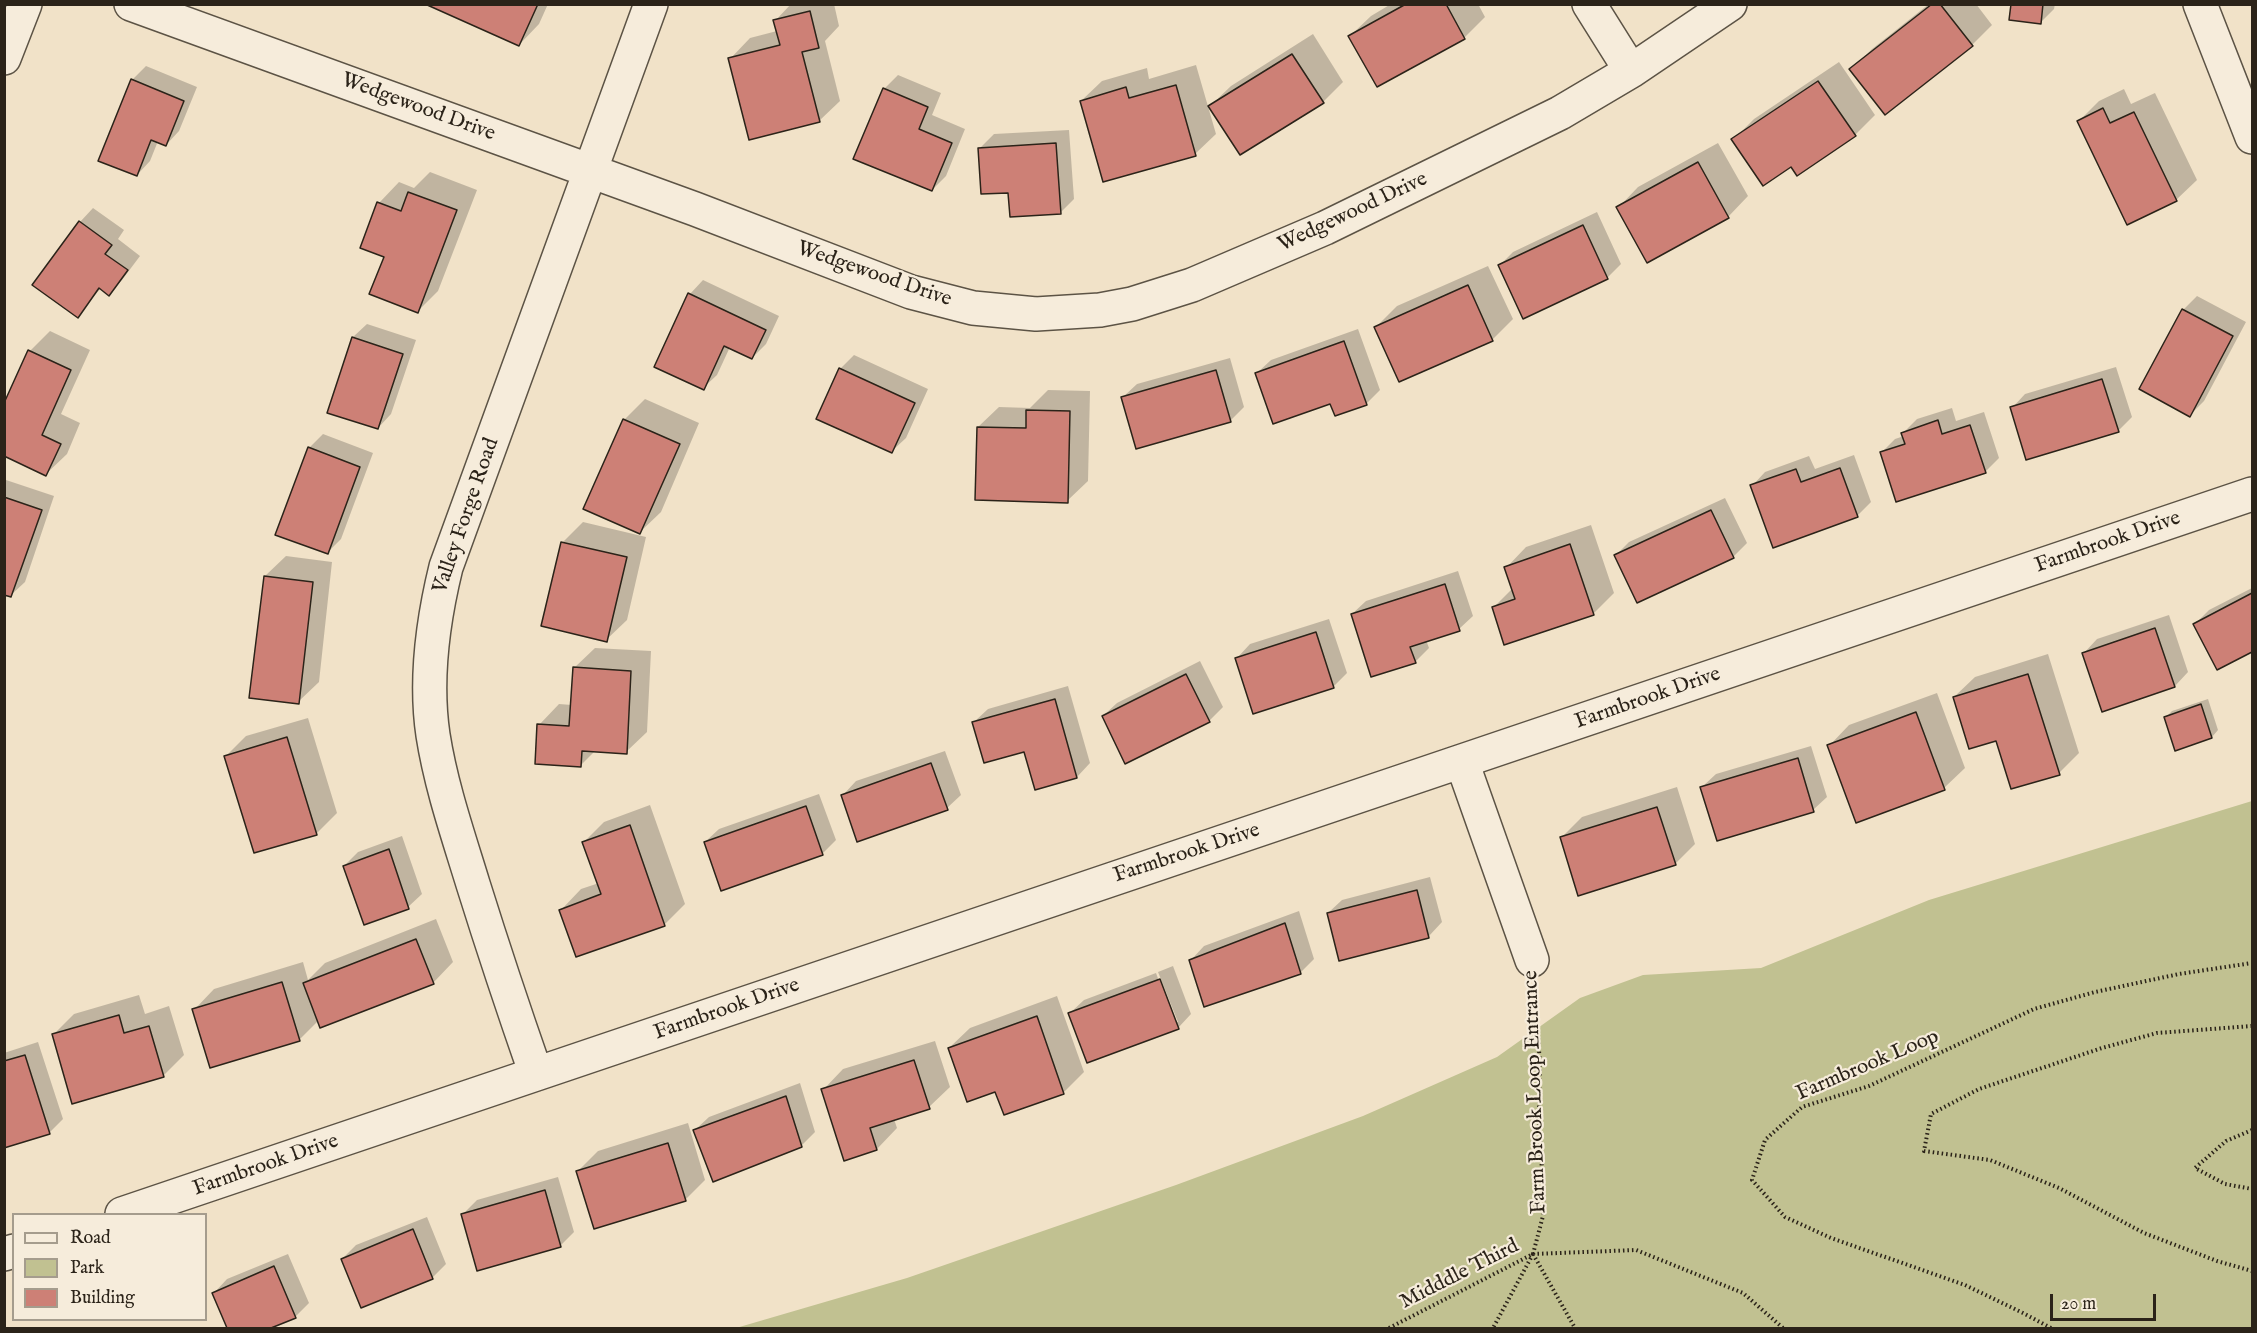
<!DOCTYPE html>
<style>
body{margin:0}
#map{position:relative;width:2257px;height:1333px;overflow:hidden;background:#f1e2c8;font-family:"IM FELL English",serif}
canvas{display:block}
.frame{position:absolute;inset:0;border:6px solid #2b2319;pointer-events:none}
.legend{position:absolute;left:12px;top:1213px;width:195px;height:108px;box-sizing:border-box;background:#f6ecdb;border:2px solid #a59c8d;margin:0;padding:8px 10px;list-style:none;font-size:18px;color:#2b2319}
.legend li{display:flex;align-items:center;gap:12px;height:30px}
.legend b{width:30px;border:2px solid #a59c8d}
.scale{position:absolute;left:2050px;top:1294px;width:106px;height:27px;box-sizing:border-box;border:3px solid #2b2319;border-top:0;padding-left:8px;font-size:18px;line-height:21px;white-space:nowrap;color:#2b2319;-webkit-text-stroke:4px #f6ecdb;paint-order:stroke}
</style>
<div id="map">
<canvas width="2257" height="1333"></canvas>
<div class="frame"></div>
<ul class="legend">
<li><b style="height:8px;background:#f6ecdb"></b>Road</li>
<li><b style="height:16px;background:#c1c191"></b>Park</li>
<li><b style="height:16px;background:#cd8076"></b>Building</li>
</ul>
<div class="scale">20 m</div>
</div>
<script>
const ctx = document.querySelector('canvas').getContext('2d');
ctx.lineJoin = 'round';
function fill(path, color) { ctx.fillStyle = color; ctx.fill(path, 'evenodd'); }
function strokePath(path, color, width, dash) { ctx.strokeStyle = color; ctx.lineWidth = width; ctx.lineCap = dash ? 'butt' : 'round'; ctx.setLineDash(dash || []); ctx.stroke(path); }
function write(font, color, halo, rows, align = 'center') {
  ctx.font = font + ' "IM FELL English",serif'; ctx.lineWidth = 4.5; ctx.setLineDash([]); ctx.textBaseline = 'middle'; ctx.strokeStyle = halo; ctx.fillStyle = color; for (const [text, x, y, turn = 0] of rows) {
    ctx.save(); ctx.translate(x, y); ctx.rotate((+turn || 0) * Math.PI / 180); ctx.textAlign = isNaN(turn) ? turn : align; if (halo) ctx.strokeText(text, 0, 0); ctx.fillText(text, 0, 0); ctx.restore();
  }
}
const green = new Path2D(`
 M2252,801V1328H736L907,1278L1176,1185L1363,1116L1497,1057L1580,998L1643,975L1761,968L1929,900Z`);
const shadow = new Path2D(`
 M428,4H548L539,24L519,45Z
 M791,4H834L839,26L825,41L840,101L819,121L730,59L750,38L777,31L775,21Z
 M1391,4H1478L1485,17L1464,38L1350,36L1371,16Z
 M1929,4H1976L1992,25L1972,45L1851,70L1872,49Z
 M2012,4H2055L2054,9L2040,23Z
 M1313,34L1343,82L1323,102L1210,106L1231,86Z
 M1839,62L1875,115L1855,135L1791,165L1733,140L1754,119Z
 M1196,65L1216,134L1195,154L1081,101L1102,81L1147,68L1149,79Z
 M146,66L197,87L179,131L166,145L158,141L150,161L137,175L132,80Z
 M898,75L941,93L932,115L965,129L946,176L932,190L884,89Z
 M2124,89L2131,104L2155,93L2197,180L2176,200L2079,121L2099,101Z
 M1069,130L1074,199L1060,213L1010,191L980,148L994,134Z
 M1718,143L1748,196L1728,217L1618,208L1638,187Z
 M430,172L477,190L438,291L418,311L386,256L379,203L399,182L414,188Z
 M93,208L124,230L118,239L140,256L122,280L109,294L101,288L77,316L80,222Z
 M1597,212L1621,264L1607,278L1524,317L1500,265L1513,252Z
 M1488,266L1513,319L1492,340L1376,327L1397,306Z
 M703,280L779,316L766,344L752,358L730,347L717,375L703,388L690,294Z
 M2197,296L2246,322L2204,401L2190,415L2183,310Z
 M367,324L416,340L391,414L378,428L353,337Z
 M1358,329L1380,390L1366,404L1331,402L1257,373L1271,360Z
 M50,331L90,350L61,414L80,423L67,454L46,474L30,351Z
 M854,355L928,389L906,438L892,451L840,369Z
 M1230,358L1244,407L1230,421L1123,397L1137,384Z
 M2116,367L2132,417L2118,431L2012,408L2025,394Z
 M1048,390L1090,391L1088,481L1067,501L978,427L999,407L1030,408Z
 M645,399L699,423L661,512L640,532L624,420Z
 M1952,408L1956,421L1984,412L1999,458L1985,472L1881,453L1895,439L1904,436L1903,433L1917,419Z
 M323,434L373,453L341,539L327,553L309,448Z
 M1854,455L1871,502L1857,516L1752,486L1765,472L1809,456L1815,469Z
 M6,480L54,496L25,582L11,595L7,594L4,601V482Z
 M1725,498L1747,543L1733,557L1616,555L1629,542Z
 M583,522L646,537L627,620L606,640L562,543Z
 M1591,525L1614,593L1593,614L1493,608L1513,588L1506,568L1526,547Z
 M286,556L332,562L319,682L298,702L265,576Z
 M1458,571L1473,616L1459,629L1426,640L1429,648L1415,662L1352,614L1366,601Z
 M2252,588V650L2218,668L2195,624L2209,610Z
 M2169,615L2188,672L2175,686L2084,653L2097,639Z
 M1329,619L1347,673L1333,687L1237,658L1250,644Z
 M595,648L651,651L647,732L626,752L596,750L580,766L539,725L559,704L572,705L574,668Z
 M2048,654L2079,753L2059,773L1996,739L1954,697L1975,677Z
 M1200,661L1223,707L1209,721L1103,716L1117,703Z
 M1068,686L1090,763L1077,777L974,722L988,709Z
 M1937,693L1965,768L1944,788L1829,746L1849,725Z
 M2208,699L2218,730L2212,737L2176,749L2166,717L2172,711Z
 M308,718L337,813L316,834L226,756L246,736Z
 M1811,746L1827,797L1813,810L1702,787L1716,774Z
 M945,751L961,795L947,808L843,795L856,781Z
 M1677,787L1695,844L1675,864L1561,838L1582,817Z
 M819,794L836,840L822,854L705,842L719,829Z
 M650,805L685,904L665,924L577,955L561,910L581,889L599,883L584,842L604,822Z
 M402,836L422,894L408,907L344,866L358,852Z
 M1430,877L1442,922L1429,936L1340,959L1328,913L1342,900Z
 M1299,911L1314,959L1300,973L1191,960L1204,946Z
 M436,919L453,962L433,983L319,1020L299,1040L194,1010L214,989L303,962L308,980L325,963Z
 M1173,966L1191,1014L1178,1028L1070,1013L1084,1000L1156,973L1174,1022H1178L1158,972Z
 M139,995L145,1014L169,1006L184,1055L163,1076L53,1035L74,1014Z
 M1057,996L1084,1072L1064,1092L1004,1113L996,1090L949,1048L970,1028Z
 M935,1041L950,1087L929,1107L894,1119L897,1128L877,1149L823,1090L843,1069Z
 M38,1042L63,1119L50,1132L4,1147V1053Z
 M800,1083L815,1132L801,1146L695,1130L709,1117Z
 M688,1123L705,1180L685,1200L578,1171L598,1151Z
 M558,1177L574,1232L561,1245L478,1269L463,1214L477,1200Z
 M427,1217L446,1264L432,1278L342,1259L356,1245Z
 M288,1254L309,1303L295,1317L267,1328H229L214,1293L227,1279Z`);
const building = new Path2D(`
 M425,4H538L519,46Z
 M1406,4H1446L1465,39L1377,87L1348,36Z
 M1932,4H1940L1973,46L1885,115L1849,69Z
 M2011,4H2043L2041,24L2009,20Z
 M810,11L819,48L802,52L820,122L749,140L728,58L780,45L773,20Z
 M1292,54L1324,103L1240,155L1208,106Z
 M131,79L184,101L166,146L151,140L137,176L98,161Z
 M1818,81L1856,136L1797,176L1791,167L1763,186L1731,139Z
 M1176,85L1196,156L1103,182L1080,101L1126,87L1129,98Z
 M883,88L928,107L919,129L952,143L932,191L853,159Z
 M2103,108L2110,123L2134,112L2177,201L2127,225L2077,121Z
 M1056,143L1061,214L1010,217L1008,193L981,194L978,148Z
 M1698,162L1729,218L1647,263L1616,207Z
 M408,192L457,210L418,313L369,294L384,257L360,248L377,202L401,211Z
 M79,221L112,245L105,254L128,270L109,296L99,288L78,318L32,285Z
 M1583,225L1608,279L1523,319L1498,265Z
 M1468,285L1493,341L1399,382L1374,327Z
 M688,293L766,330L752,359L724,346L704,390L654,367Z
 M2182,309L2233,336L2190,417L2139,389Z
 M352,337L403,354L378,429L327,413Z
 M1344,341L1367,405L1335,416L1330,404L1273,424L1255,373Z
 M28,350L71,370L42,435L61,444L46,476L4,456V403Z
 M839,368L915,403L892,453L816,419Z
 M1216,370L1231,422L1136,449L1121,397Z
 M2102,379L2119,432L2026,460L2010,407Z
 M1026,410L1070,411L1068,503L975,500L977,427L1026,428Z
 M623,419L680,444L640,534L583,509Z
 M1938,420L1942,434L1970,425L1986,473L1896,502L1880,452L1905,444L1901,433Z
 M308,447L360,467L328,554L275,535Z
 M1840,468L1858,517L1773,548L1750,485L1796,469L1801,482Z
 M4,497L42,510L11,597L4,595Z
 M1711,510L1734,558L1637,603L1614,555Z
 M561,542L627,557L607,642L541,626Z
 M1570,544L1594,615L1504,645L1492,607L1515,599L1504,567Z
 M264,576L313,582L299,704L249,698Z
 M1445,584L1460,631L1410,647L1416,663L1371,677L1351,614Z
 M2252,593V652L2217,670L2193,624Z
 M2155,628L2175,687L2102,712L2082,653Z
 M1316,632L1334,688L1253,714L1235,658Z
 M573,667L631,671L627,754L582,751L581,767L535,764L537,724L569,726Z
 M1186,674L1210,722L1125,764L1102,716Z
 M2028,674L2060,775L2011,789L1996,741L1969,749L1953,697Z
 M1055,699L1077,778L1035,790L1024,752L984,763L972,722Z
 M2201,704L2212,738L2175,751L2164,717Z
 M1916,712L1945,790L1856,823L1827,745Z
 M287,737L317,835L254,853L224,756Z
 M1798,758L1814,812L1717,841L1700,787Z
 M931,763L948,810L857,842L841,795Z
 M806,806L823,855L721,891L704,842Z
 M1657,807L1676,865L1578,896L1560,837Z
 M630,825L665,926L576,957L559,910L601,894L582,842Z
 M389,849L409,909L364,925L343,866Z
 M1417,890L1429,938L1339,961L1327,913Z
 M1285,923L1301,974L1204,1007L1189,960Z
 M416,939L434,984L320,1028L303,983Z
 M1160,979L1179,1029L1087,1063L1068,1013Z
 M282,982L300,1041L210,1068L192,1009Z
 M119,1015L124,1033L149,1026L164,1077L72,1104L52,1034Z
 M1037,1016L1064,1094L1004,1115L995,1092L967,1102L948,1048Z
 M25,1055L50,1134L4,1148V1061Z
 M914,1060L930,1109L870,1128L877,1150L844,1161L821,1089Z
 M786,1096L802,1147L713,1182L693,1130Z
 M668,1143L686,1201L594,1229L576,1171Z
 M545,1190L561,1247L477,1271L461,1214Z
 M413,1229L433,1279L361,1308L341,1259Z
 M274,1266L296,1318L271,1328H227L212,1293Z`);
const path = new Path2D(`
 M2252,1026L2157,1033L2102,1048L1979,1089L1931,1114L1924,1151L1990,1160L2059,1188L2144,1233L2217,1261L2252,1271
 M2252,1130L2226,1141L2195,1168L2225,1184L2252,1189
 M1533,1254L1544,1212L1539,1113L1540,1065L1535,992
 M1533,1254L1636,1250L1743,1293L1783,1328
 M1533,1254L1575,1328
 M1389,1328L1533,1254L1493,1328
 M2051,1328L2023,1313L1965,1285L1831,1238L1785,1217L1752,1180L1765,1140L1802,1107L1869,1086L2034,1009L2095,992L2179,974L2252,963`);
const street = new Path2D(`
 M131,4L695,209L911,292L973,308L1036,314L1100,310L1132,304L1192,285L1325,228L1560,113L1631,71L1730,4
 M1589,4L1631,71
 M2200,4L2252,137
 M4,58L25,4
 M1462,762L1532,960
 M536,1074C514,1011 493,948 473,884C458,835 441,786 433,735C425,681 433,620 446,567L651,4
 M122,1214L2252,494
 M4,1254L14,1251`);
const streetNames = [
 ["Wedgewood Drive",418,108,20],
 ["Wedgewood Drive",1353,213,-25],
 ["Wedgewood Drive",874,275,19],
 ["Valley Forge Road",467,516,-71],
 ["Farmbrook Drive",2108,543,-19],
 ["Farmbrook Drive",1648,699,-19],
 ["Farmbrook Drive",1187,854,-18],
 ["Farmbrook Drive",727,1010,-19],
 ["Farmbrook Loop",1868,1066,-23],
 ["Farm Brook Loop Entrance",1536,1092,-92],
 ["Farmbrook Drive",266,1166,-19],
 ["Midddle Third",1460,1275,-27]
];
fill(green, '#c1c191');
fill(shadow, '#0003');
fill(building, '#cd8076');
strokePath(building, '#2b2319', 1.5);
strokePath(street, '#5c5345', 36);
strokePath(path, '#2b2319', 4, [1.5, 3]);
strokePath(street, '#f6ecdb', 33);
write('21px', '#2b2319', '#f6ecdb', streetNames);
</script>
